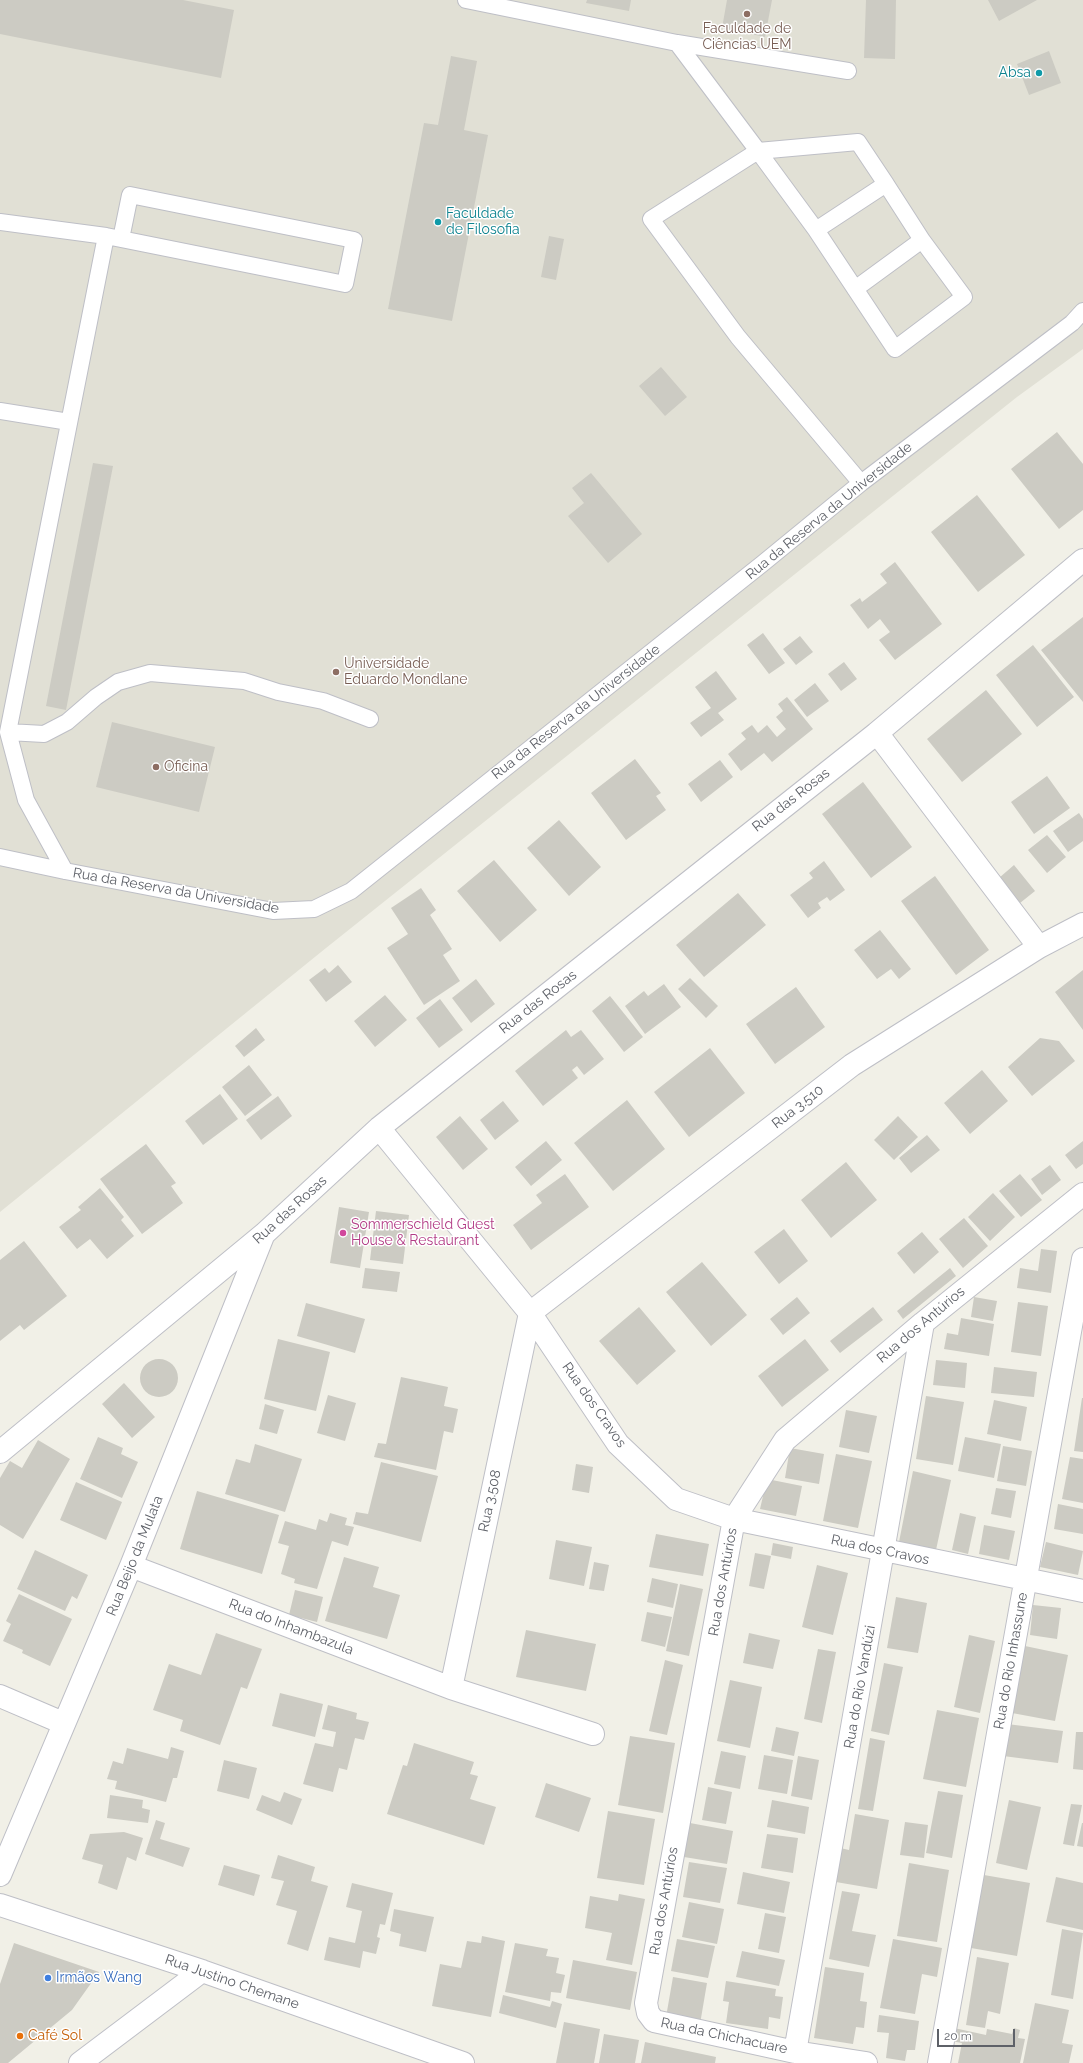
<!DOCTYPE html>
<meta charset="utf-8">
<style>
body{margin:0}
#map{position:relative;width:1083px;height:2063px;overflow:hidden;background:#f1f0e7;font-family:Raleway,sans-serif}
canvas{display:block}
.scale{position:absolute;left:937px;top:2029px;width:78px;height:18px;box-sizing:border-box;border:2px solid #5e6168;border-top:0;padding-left:5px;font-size:12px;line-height:14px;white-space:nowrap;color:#5e6168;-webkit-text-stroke:3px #fff;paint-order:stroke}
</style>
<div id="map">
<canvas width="1083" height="2063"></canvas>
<div class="scale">20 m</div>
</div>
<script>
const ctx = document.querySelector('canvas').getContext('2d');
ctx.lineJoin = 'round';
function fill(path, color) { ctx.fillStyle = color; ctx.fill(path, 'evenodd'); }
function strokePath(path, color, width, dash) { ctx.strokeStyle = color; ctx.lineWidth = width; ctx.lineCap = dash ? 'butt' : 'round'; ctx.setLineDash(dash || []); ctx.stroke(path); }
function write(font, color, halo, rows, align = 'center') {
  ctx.font = font + ' Raleway,sans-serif'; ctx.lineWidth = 3; ctx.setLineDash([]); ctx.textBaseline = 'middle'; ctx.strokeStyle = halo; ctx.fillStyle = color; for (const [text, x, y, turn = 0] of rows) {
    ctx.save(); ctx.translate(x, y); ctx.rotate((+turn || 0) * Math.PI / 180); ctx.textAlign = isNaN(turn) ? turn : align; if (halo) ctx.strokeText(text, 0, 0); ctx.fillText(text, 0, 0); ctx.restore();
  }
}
const education = new Path2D(`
 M0,0H1083V349L1017,397L326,948L0,1212Z`);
const building = new Path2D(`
 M0,0H183L234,10L221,78L0,34Z
 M587,0H631L629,11L586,3Z
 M727,0H772L765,37L722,28Z
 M866,0H896L895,59L864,58Z
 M988,0H1037L999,21Z
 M1049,51L1061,83L1029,95L1017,64Z
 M451,56L477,61L464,130L488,135L452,321L388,309L424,123L438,125Z
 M549,236L564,239L556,280L541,277Z
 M661,367L687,397L665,416L639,386Z
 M1057,432L1083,464V510L1059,529L1011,469Z
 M93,463L113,466L66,710L46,706Z
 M591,473L642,534L608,563L568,516L584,503L572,488Z
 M977,495L1025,555L978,592L931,532Z
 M895,562L942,624L895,660L879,640L890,632L880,619L868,629L850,605L860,598L862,602L887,583L880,574Z
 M1083,617V702L1041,650Z
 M763,633L785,663L769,674L747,645Z
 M800,636L813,652L796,665L783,649Z
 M1033,645L1074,697L1037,727L996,675Z
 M844,662L857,679L841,691L828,674Z
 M716,671L737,699L718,713L724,720L701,737L690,723L711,708L695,687Z
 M815,683L829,701L807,717L794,700Z
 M986,690L1022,734L962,782L927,739Z
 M787,697L813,729L772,762L764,753L741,771L728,754L746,739L741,733L752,725L758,733L767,725L777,737L786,729L776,717L783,711L778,704Z
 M112,722L215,747L199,812L96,787Z
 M635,759L661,793L656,796L666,810L626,840L591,793Z
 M720,760L733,777L701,802L688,784Z
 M1047,776L1070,808L1034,834L1011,802Z
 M863,782L912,847L871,878L822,814Z
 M1079,813L1083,819V841L1068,852L1053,831Z
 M559,820L601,867L569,896L527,848Z
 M1047,835L1066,857L1047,873L1028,850Z
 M494,860L537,910L500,942L457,891Z
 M824,861L845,890L830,901L827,897L818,903L821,908L808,918L790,895L813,878L809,873Z
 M1014,865L1035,891L1020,903L999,878Z
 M935,876L989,950L956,975L901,901Z
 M421,888L436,910L430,915L452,949L443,955L460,981L424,1005L387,948L408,934L391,908Z
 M738,893L766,925L704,977L676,945Z
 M880,930L911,969L899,979L891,969L877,979L854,950Z
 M338,965L352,982L326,1002L309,980L325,968L329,973Z
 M1083,970V1030L1055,992Z
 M690,978L718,1006L706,1018L678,989Z
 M476,979L495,1004L471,1023L452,998Z
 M664,984L681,1007L645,1034L625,1006L644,991L648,996Z
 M796,987L825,1027L775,1064L746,1024Z
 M385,995L407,1020L375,1047L354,1021Z
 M610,996L643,1037L624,1052L592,1011Z
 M440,999L463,1030L439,1048L416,1018Z
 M256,1028L265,1040L244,1057L235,1046Z
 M566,1030L571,1037L581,1030L604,1059L584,1075L577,1066L572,1070L578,1078L543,1106L515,1071Z
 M1040,1038L1059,1041L1075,1061L1032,1096L1008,1067Z
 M710,1048L745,1093L689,1137L654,1092Z
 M249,1065L272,1095L245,1116L222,1087Z
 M982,1070L1008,1101L970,1134L944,1103Z
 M220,1094L238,1119L203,1145L185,1121Z
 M278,1096L292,1116L261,1140L246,1120Z
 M627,1100L665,1149L613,1191L574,1143Z
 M503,1101L519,1121L495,1140L480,1120Z
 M460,1116L488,1149L463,1170L436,1137Z
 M898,1116L918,1137L894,1160L874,1140Z
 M927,1135L940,1150L911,1173L899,1158Z
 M546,1141L562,1160L531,1186L515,1167Z
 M1083,1141V1164L1076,1169L1065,1155Z
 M146,1144L176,1183L171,1186L183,1203L142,1234L100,1179Z
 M846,1162L877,1200L831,1238L801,1200Z
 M1050,1165L1061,1180L1042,1195L1031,1179Z
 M565,1174L589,1207L531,1250L513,1225L542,1203L536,1195Z
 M1020,1174L1042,1200L1021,1217L999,1191Z
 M100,1188L124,1217L121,1220L134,1236L107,1259L90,1239L77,1249L59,1227L81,1210L78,1207Z
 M993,1193L1015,1217L990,1241L968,1217Z
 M339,1207L369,1212L360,1268L330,1263Z
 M376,1211L409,1215L403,1264L370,1260Z
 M964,1218L988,1246L963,1268L939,1239Z
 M784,1229L808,1261L779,1284L754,1252Z
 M922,1232L939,1252L914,1274L897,1253Z
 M24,1241L67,1296L24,1330L20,1325L0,1341V1260Z
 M1041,1249L1057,1251L1051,1293L1017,1288L1020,1268L1038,1271Z
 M702,1262L747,1315L711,1346L666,1292Z
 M365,1268L400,1272L397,1292L362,1288Z
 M950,1268L956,1276L903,1319L897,1311Z
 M797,1297L810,1313L783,1335L770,1319Z
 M974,1297L997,1301L993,1321L971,1317Z
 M1018,1302L1048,1306L1041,1356L1011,1352Z
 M306,1303L365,1319L355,1353L297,1336Z
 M639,1307L676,1351L637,1385L599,1341Z
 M873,1307L883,1320L840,1353L830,1341Z
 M961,1318L994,1324L989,1356L944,1349L947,1333L958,1335Z
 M278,1339L330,1352L316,1411L264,1399Z
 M805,1339L829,1370L782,1407L758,1376Z
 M140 1378a19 19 0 1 1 38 0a19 19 0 1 1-38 0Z
 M936,1360L967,1363L965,1388L933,1385Z
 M994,1367L1037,1372L1034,1397L991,1393Z
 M401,1377L448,1387L444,1406L458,1409L453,1433L444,1431L436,1470L374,1457L378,1443L386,1444Z
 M124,1383L155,1417L132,1438L102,1404Z
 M328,1395L356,1403L345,1441L317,1433Z
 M926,1396L964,1402L953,1465L916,1459Z
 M1082,1398H1083V1452L1074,1451Z
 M994,1400L1027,1407L1021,1441L987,1434Z
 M265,1404L284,1410L277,1434L259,1429Z
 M846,1410L877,1416L869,1453L839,1447Z
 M98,1437L123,1448L121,1454L138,1462L122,1498L80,1479Z
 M965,1437L1001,1444L994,1478L958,1471Z
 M38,1440L70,1459L23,1539L0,1525V1478L10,1461L22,1468Z
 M255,1444L302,1459L285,1512L225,1494L236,1459L250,1463Z
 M1003,1446L1032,1451L1026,1486L997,1481Z
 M790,1448L824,1454L819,1484L785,1478Z
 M836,1454L872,1461L858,1528L823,1521Z
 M1070,1457L1083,1459V1503L1062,1499Z
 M381,1462L438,1476L421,1542L353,1524L356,1512L368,1514Z
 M576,1464L593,1467L589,1493L572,1490Z
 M913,1471L951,1480L936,1550L899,1542Z
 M767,1479L802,1486L796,1516L760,1509Z
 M76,1482L122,1502L106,1540L60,1520Z
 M996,1488L1016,1491L1011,1518L991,1514Z
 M197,1491L279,1515L262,1574L180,1549Z
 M1058,1504L1083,1509V1534L1054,1529Z
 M330,1513L347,1518L345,1525L354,1527L348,1546L332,1541L317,1589L294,1583L295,1579L281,1574L289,1546L278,1543L285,1521L316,1530L319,1519L327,1522Z
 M960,1513L976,1517L968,1554L952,1550Z
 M984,1525L1015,1531L1009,1560L979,1554Z
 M656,1534L709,1544L703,1576L649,1567Z
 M556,1540L592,1547L584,1586L549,1579Z
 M1046,1542L1083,1551L1078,1575L1040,1567Z
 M773,1543L793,1547L791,1559L771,1555Z
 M35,1550L88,1575L77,1599L72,1596L65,1611L17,1589Z
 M755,1553L771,1556L764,1589L749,1586Z
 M344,1557L379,1567L373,1587L400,1595L387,1639L325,1621Z
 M594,1562L609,1565L604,1591L589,1589Z
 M817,1565L848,1573L833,1635L802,1627Z
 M652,1578L678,1584L673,1608L647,1602Z
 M680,1584L703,1589L689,1656L666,1651Z
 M295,1590L323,1597L317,1622L289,1615Z
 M19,1594L72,1619L50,1666L22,1653L23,1650L3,1641L11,1624L6,1621Z
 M896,1597L927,1603L918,1653L887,1648Z
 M1033,1605L1061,1608L1057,1639L1030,1635Z
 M647,1612L672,1617L665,1647L641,1641Z
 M526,1630L596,1644L586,1691L516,1677Z
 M216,1633L262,1649L247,1689L241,1687L220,1745L180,1731L183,1720L153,1710L169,1664L201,1675Z
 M749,1633L780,1640L773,1669L743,1663Z
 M969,1635L995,1641L980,1713L954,1707Z
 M1025,1646L1068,1655L1055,1721L1012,1713Z
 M818,1649L836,1652L822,1723L804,1719Z
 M665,1660L683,1665L667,1735L649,1731Z
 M884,1663L903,1667L889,1735L871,1731Z
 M730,1680L762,1687L750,1748L717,1741Z
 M280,1693L323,1704L315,1737L272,1726Z
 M328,1705L357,1713L356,1719L369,1722L364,1740L355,1738L347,1770L339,1768L333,1792L303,1784L315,1743L333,1747L336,1732L322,1729Z
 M937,1710L979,1718L966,1787L923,1779Z
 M1007,1724L1063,1731L1058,1763L1003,1756Z
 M776,1727L799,1732L794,1756L771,1751Z
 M1076,1732H1083V1770L1073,1769Z
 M630,1736L675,1743L663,1813L618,1805Z
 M870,1738L885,1741L873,1811L858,1809Z
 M414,1743L474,1762L470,1774L478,1776L470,1799L496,1807L484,1845L387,1814L403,1765L407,1766Z
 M171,1747L184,1751L177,1778H173L166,1802L115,1789L117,1781L107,1779L113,1761L123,1764L127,1748L168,1759Z
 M721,1751L746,1756L740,1789L714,1784Z
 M764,1755L793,1760L787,1794L758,1789Z
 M798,1756L819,1760L812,1800L791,1796Z
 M224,1760L257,1768L249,1799L217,1791Z
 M546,1783L591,1798L579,1832L535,1817Z
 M708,1787L732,1792L726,1824L702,1820Z
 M938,1791L963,1795L952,1858L926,1853Z
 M284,1792L302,1799L292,1825L256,1810L262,1795L280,1802Z
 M110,1795L143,1800L142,1808L150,1810L148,1823L107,1818Z
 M772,1800L809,1807L805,1834L767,1827Z
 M1009,1800L1041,1807L1027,1870L996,1863Z
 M1071,1804L1082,1805L1074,1846L1063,1844Z
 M608,1811L655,1819L644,1885L597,1878Z
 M855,1814L889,1820L877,1889L830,1881L836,1847L849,1850Z
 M156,1820L165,1823L160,1839L190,1848L183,1867L145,1854Z
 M905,1822L928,1825L924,1858L900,1855Z
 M690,1823L733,1831L727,1864L684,1857Z
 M1082,1823H1083V1847L1077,1846Z
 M124,1832L143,1838L136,1861L127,1857L117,1890L98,1883L103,1865L82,1859L90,1834Z
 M767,1834L798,1838L793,1873L761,1868Z
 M278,1855L315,1867L311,1881L328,1886L308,1951L287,1944L297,1911L276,1905L284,1881L271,1878Z
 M689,1862L727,1868L720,1903L683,1897Z
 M909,1863L949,1870L937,1942L897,1936Z
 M224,1865L260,1875L254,1896L218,1885Z
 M743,1872L790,1882L784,1913L737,1904Z
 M984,1875L1030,1883L1017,1956L971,1948Z
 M1056,1877L1083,1883V1930L1046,1922Z
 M352,1883L393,1893L385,1925L380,1924L377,1937L380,1938L376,1954L363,1951L360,1968L324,1960L329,1937L355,1943L362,1911L346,1907Z
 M842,1891L860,1894L852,1931L876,1935L869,1967L829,1959Z
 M619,1894L645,1899L632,1965L606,1960L612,1933L585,1928L590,1896L618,1901Z
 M689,1902L724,1909L717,1944L682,1937Z
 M394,1909L434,1917L426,1952L399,1946L401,1934L390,1931Z
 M765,1913L786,1917L779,1953L758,1949Z
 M1062,1929L1083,1933L1073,1999L1051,1995Z
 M482,1936L505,1941L491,2017L432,2006L440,1964L461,1968L467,1941L481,1943Z
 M677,1939L715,1946L708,1978L671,1971Z
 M893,1939L942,1948L937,1977L922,1974L915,2014L880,2008Z
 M14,1943L99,1972L72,2010L8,2063H0V1984Z
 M515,1943L548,1949L546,1956L559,1958L556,1973L565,1975L561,1993L551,1992L550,2001L505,1992Z
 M742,1951L785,1960L779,1986L736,1977Z
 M977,1957L1009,1963L1000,2014L988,2011L985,2028L966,2025Z
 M573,1960L637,1972L630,2010L566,1998Z
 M825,1967L864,1973L860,2001L867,2002L864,2028L856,2027L853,2044L814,2038Z
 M673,1977L707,1983L700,2024L666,2017Z
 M726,1981L776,1989L775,1996L783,1997L780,2019L769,2017L768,2029L726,2023L729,2002L723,2001Z
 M503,1995L550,2007L552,2001L562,2004L556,2028L499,2013Z
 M1035,2003L1069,2010L1062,2043L1073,2045L1069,2063H1023Z
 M879,2015L919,2021L915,2050H907L905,2061L886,2058L889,2033L877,2032Z
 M564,2022L600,2029L594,2063H556Z
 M954,2028L986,2035L987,2029L1012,2034L1014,2028L1020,2030L1018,2038L1025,2039L1020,2063H958L962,2043L951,2041Z
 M604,2034L639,2040L635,2063H599Z
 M645,2042L716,2057L715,2063H641Z`);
const lane = new Path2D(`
 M466,0L677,43L848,71
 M677,43L758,151L651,219L738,337L861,483
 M0,222L106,236
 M816,230L886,184L922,240L964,297L895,349L816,230L758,151L858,142L886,184
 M855,289L922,240
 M0,411L69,422
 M8,732L44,734L67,722L96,697L118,682L150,673L244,681L278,692L323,701L370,719
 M0,857L65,871L273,911L314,909L351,891L762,564L861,483L1072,323L1083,311
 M65,871L26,800L8,732L106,236L121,239L345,284L354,240L130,195L121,239`);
const street = new Path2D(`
 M877,733L1083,560
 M379,1128L530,1313L618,1444L676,1499L734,1519L1083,1591
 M0,1452L264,1234L379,1128L877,733L1039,947
 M131,1566L451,1688L593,1734
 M451,1688L530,1313L852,1065L1039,947L1083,924
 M0,1696L63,1723
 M0,1875L131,1566L263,1236
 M0,1905L202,1971L463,2063
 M795,2052L923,1323
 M80,2063L202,1971
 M866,2063L795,2052L654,2021L648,2013L646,2003L734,1519L785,1440L923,1323L1083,1194
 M939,2063L1083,1259`);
const markers = [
 [747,14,4,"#8d6e63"],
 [1039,73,4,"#0f9aa8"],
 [438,222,4,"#0f9aa8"],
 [336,672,4,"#8d6e63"],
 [156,767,4,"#8d6e63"],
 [343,1233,4,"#d1479c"],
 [48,1978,4,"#3f7fe0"],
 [20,2036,4,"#e8710a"]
];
const educationNames = [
 ["Faculdade de",747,29,"center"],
 ["Ciências UEM",747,45,"center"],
 ["Universidade",344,664],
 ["Eduardo Mondlane",344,680],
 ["Oficina",164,767]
];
const cultureNames = [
 ["Absa",1031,73],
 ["Faculdade",446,214,"left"],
 ["de Filosofia",446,230,"left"]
];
const streetNames = [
 ["Rua da Reserva da Universidade",829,511,-39],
 ["Rua da Reserva da Universidade",576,712,-38],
 ["Rua das Rosas",791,800,-38],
 ["Rua da Reserva da Universidade",176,891,10],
 ["Rua das Rosas",538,1002,-38],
 ["Rua 3.510",798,1107,-38],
 ["Rua das Rosas",290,1210,-42],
 ["Rua dos Antúrios",921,1325,-40],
 ["Rua dos Cravos",594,1405,55],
 ["Rua 3.508",490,1501,-78],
 ["Rua dos Cravos",880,1550,12],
 ["Rua Beijo da Mulata",135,1556,-68],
 ["Rua dos Antúrios",723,1582,-80],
 ["Rua do Inhambazula",291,1627,21],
 ["Rua do Rio Inhassune",1011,1661,-80],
 ["Rua do Rio Vandúzi",860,1687,-80],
 ["Rua dos Antúrios",664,1901,-80],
 ["Rua Justino Chemane",232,1982,19],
 ["Rua da Chichacuare",724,2036,12]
];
const hotelNames = [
 ["Sommerschield Guest",351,1225],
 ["House & Restaurant",351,1241]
];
const shopNames = [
 ["Irmãos Wang",56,1978]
];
const foodNames = [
 ["Café Sol",28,2036]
];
fill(education, '#e1e0d5');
fill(building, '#cccbc3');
strokePath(lane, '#bebfc6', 18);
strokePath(street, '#bebfc6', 24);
strokePath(lane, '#fff', 16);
strokePath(street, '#fff', 22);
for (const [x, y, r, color] of markers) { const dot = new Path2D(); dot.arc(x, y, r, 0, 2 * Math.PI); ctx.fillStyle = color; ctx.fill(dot); strokePath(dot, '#fff', 1.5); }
write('14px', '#785e54', '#fff', educationNames, 'left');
write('14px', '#0d838f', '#fff', cultureNames, 'right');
write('14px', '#5e6168', '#fff', streetNames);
write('14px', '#b23c85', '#fff', hotelNames, 'left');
write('14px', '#366cbe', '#fff', shopNames, 'left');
write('14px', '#c56008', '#fff', foodNames, 'left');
</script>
